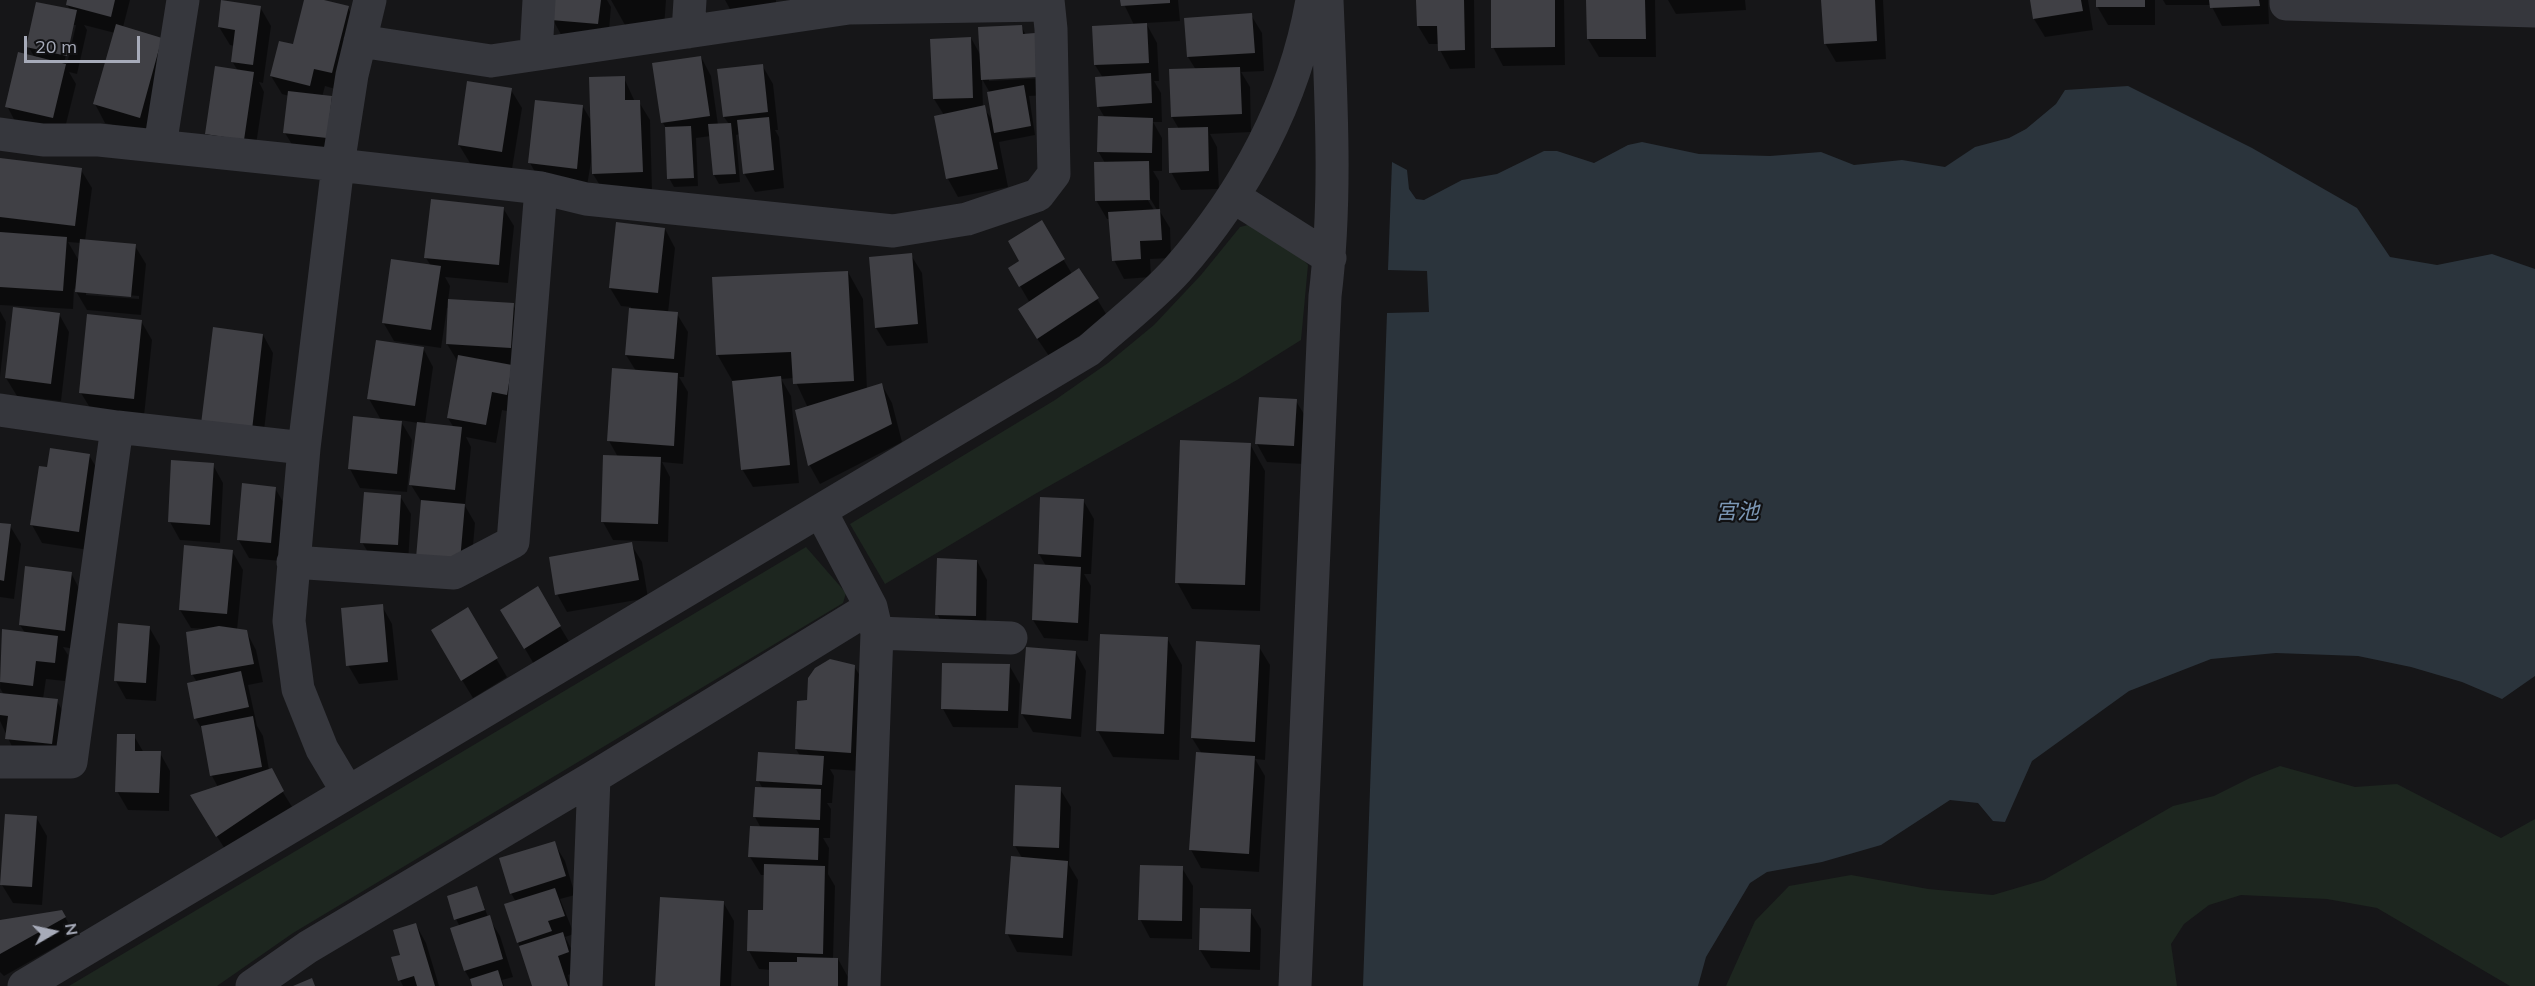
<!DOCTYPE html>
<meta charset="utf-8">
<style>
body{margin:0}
#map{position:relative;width:2535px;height:986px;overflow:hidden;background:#161618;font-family:Mulish,sans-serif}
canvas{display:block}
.north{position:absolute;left:24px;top:902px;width:60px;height:60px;-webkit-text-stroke:4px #111113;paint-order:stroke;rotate:81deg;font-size:16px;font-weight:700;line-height:24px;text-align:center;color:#a7abb9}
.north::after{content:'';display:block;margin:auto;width:21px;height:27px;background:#a7abb9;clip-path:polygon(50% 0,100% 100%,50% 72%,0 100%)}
.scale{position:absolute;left:24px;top:36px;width:116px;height:27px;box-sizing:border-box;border:3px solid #a7abb9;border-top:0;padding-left:8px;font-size:18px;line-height:21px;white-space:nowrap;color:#a7abb9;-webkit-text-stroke:4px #111113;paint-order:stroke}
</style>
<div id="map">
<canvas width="2535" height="986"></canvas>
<div class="north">N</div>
<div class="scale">20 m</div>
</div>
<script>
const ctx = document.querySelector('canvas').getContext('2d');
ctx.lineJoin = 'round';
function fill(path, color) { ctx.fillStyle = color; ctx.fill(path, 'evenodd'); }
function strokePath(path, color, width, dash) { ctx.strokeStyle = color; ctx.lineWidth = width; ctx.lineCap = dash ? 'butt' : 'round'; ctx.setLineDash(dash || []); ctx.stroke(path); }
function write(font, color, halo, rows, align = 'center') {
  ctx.font = font + ' Mulish,"Noto Sans JP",sans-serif'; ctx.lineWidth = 4.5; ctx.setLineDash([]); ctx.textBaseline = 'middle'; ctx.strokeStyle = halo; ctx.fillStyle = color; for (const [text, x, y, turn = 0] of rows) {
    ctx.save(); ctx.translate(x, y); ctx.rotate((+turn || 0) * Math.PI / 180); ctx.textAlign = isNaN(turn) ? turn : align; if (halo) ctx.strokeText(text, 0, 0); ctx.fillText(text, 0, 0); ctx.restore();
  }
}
const green = new Path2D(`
 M1252,224L1297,253L1308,265L1301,340L1237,380L1035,494L885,584L850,524L1055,400L1108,363L1154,325L1201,275L1240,227Z
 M806,547L846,593L843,603L293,933L217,986H69Z
 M2280,766L2355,787L2397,784L2501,838L2535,819V986H2510L2377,908L2327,899L2241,895L2209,905L2184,924L2171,944L2177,986H1726L1755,921L1789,886L1851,875L1928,889L1993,895L2044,880L2173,806L2214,796L2252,777Z`);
const water = new Path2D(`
 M2128,86L2252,148L2357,208L2390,257L2437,265L2492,254L2535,269V676L2502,699L2462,682L2411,667L2358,656L2276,653L2211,659L2129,691L2032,761L2005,822L1993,821L1978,803L1950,800L1881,845L1822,862L1767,872L1750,883L1706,957L1698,986H1363L1387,313L1429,312L1427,271L1388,270L1392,162L1407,170L1409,189L1416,199L1424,200L1462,180L1497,174L1544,151H1557L1594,163L1628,145L1642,142L1699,154L1770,156L1821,152L1854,165L1902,160L1945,167L1975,147L2009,138L2026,129L2056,104L2065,90Z`);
const shadow = new Path2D(`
 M68,0H130L123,27L161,39L150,135L105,123L95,104L115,33L84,25L87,30L77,74L69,72L76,84L63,136L17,125L7,106L35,58L28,46L71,11L67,5ZM73,25H76L67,64L64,63Z
 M306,0H318L348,8L359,26L342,91L325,86L322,97L337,156L296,151L285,133L289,96L282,94L271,76L294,46Z
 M554,0H607L611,7L608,42L563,38L553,20Z
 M611,0H666L664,28L625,25Z
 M725,0H776V10L730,9Z
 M1122,0H1178L1180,21L1146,23L1157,43L1159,81H1154L1161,93L1162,122H1153L1162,138V171H1153L1159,181V210L1170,228L1171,258L1150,259L1151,277L1124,279L1114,260L1110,219H1107L1096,200L1105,163L1098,151L1105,118L1098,106L1103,78L1095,65L1134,25ZM1147,193L1157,210H1154L1144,194Z
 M1418,0H1474L1475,68L1450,69L1440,50L1439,44H1429L1418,26Z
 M1492,0H1564L1565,65L1503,66L1493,47Z
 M1588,0H1655L1656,57H1599L1588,39Z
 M1668,0H1745L1746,10L1676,14Z
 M1823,0H1883L1886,59L1836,62L1825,43Z
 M2031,0H2088L2093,30L2045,37L2034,19Z
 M2097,0H2155V25H2108L2097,6Z
 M2163,0H2268L2269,24L2222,26L2211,5H2166Z
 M260,7L271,26L263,83L259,82L264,92L254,158L217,153L206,134L238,71L232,61L235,46L230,45L219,27Z
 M1251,15L1262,33L1264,71L1241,72L1250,87L1251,132L1210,134L1217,147L1219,189L1181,190L1171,172L1179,129L1172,117L1196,70L1188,57Z
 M1021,26L1026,35L1034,34L1044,53L1047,95L1029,96L1035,135L999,142L1008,187L958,197L948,179L935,117L944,115L934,99L932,40L971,38L981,56L979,29ZM1045,75V78L989,81V78ZM982,79L990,93L993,121L983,107Z
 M701,57L711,76L718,125L729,124L724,117L762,65L773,84L778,130H775L779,137L784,188L755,192L744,173L740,134L736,135L740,182L719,184L714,175L711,136L696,138L698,186L674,187L669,178L667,130L663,123Z
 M624,78L635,102H639L650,120L652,190L604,192L593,174V150L587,186L540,181L530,163L583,107L592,122Z
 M511,90L522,108L512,169L470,163L459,145Z
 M0,160L81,170L92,188L85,241L135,246L146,264L141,315L87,310L74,288L73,309L0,305ZM68,242L81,243L79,261ZM86,292L139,296V299L86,295Z
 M503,208L514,226L508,283L445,277L450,286L448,301L513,305L523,323L517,413L502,410L496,443L466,437L471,447L465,506L475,523L470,579L411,485L418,423L400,420L412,440L407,492L360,488L350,469L381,420L369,399L423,348L433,367L425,424L454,428L448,418L458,362L447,344L449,308H447L441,348L394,341L383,322L431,266L426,258Z
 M1041,222L1072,274L1097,299L1108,317L1049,356L1030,328V303L1010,269L1021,262Z
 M665,229L675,248L668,313L677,314L688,332L684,377H679L688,392L683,464L662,462L670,477L668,542L613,540L603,522L618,457L609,441L636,371L626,355L631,307L621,306L610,288Z
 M911,255L922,273L928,343L887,346L876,328Z
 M848,272L863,299L867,390L882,385L892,403L902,442L820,484L810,466L797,411L808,408L794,378L781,379L791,396L799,483L753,487L742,469L733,382L717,354Z
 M0,311L6,322L0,377Z
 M59,314L69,332L61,401L17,396L6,378Z
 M141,321L152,340L144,416L92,411L81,393Z
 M263,335L273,353L262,448L213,442Z
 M1296,401L1307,419L1304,464L1267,462L1257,444Z
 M1250,444L1265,471L1260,611L1192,609L1177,582Z
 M89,455L100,474L89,550L42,543L32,525L48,469Z
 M213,465L223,483L220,543L180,540L170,522Z
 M275,488L286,507L281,561L249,558L238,539Z
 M400,496L411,514L408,563L373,561L362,542Z
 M1083,500L1094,519L1091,574H1084L1091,586L1088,641L1044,638L1033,620L1046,566L1039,554Z
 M0,525L10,526L21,544L14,599L0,597Z
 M631,544L642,562L648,598L567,612L557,594Z
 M232,551L243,570L237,630L246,631L256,650L263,682L248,685L257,726L263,736L269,770L294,810L228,854L203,814L218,787L212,776L204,733L196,719L188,684L197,682L192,674L205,629L191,628L180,610Z
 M977,561L987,580L986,634L947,633L937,614Z
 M71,573L81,592L75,649L63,647L68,655L65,681L46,679L43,699L57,701L67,719L62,762L17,757L0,721V694L4,695L0,688L3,630L25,633L20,625Z
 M537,588L571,645L535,666L513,628Z
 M382,606L392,624L398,680L359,684L348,665Z
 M467,609L507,677L473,698L443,649Z
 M149,627L160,646L156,701L126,699L116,681Z
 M1167,638L1182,665L1179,760L1113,757L1098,731Z
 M1259,647L1270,665L1265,760L1255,759L1265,776L1259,872L1201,868L1191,850L1202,754L1192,738Z
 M1076,653L1086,671L1081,737L1033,732L1022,714Z
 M1009,665L1020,684L1018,728L953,727L943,709Z
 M854,666L865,684L860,771L830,769L834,776L832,803H827L831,809L830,838H823L829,848L828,874L835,886L833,959H838L848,977V986H770L771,970L759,969L749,951L764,912L765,875H761L750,857L761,828L755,817L763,789L758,780L800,756L796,749L809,702Z
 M134,736L144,753H160L170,771L169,811L128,810L117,791Z
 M1060,789L1071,807L1069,865L1078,880L1072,956L1017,952L1007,933L1022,858L1015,846Z
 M36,817L47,836L42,905L13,903L2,885Z
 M554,843L565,861L575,895L560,899L574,934L565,937L573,952L579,971L568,975L571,986H534L518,942L516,902L511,893Z
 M1182,868L1193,886L1192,939L1150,938L1140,919Z
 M477,888L488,917L500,936L513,977L502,980L504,986H474L465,971L460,927L456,919Z
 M723,902L734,921L731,986H657Z
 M1201,909L1250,911L1261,929L1260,970L1211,968L1200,950Z
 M62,911L75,936L4,976L0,972V921Z
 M416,925L426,943L439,986H403L400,980L402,956Z`);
const building = new Path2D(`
 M67,0H115L111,17L66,5Z
 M221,0L261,6L253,65L231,62L235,30L218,27Z
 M304,0H324L349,6L332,73L314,69L310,86L270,76L279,41L293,44Z
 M553,0H601L598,24L551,20Z
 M1120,0H1170V3L1121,6Z
 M1416,0H1464L1465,50L1438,51L1437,26H1417Z
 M1491,0H1555V47L1491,48Z
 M1586,0H1645L1646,39H1587Z
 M1821,0H1875L1877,41L1824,44Z
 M2030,0H2081L2083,11L2033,19Z
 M2096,0H2145V7H2096Z
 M2209,0H2259L2260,6L2210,8Z
 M36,2L77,10L67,56L26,47Z
 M1252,13L1255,53L1187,57L1184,18Z
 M1147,23L1149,63L1094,65L1092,26Z
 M116,24L162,38L140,118L93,104Z
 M1022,25L1023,34L1035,33L1037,77L981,80L978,27Z
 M971,37L973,98L933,99L930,39Z
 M18,52L66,64L53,118L5,107Z
 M701,56L710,116L661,123L652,63Z
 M763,64L768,112L723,117L717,69Z
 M215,66L254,72L244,140L205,134Z
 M1240,67L1242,114L1171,117L1169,69Z
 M1151,73L1152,103L1097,107L1095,77Z
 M625,76V100H640L643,172L592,174L589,77Z
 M467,81L512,88L502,152L458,145Z
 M1024,85L1031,126L994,133L987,92Z
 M288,91L332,96L327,138L283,133Z
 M535,100L583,105L577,169L528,163Z
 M985,105L998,169L946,179L934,116Z
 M1098,116L1153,118L1152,153L1097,152Z
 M769,117L774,170L743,174L737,120Z
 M731,123L736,174L713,175L708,124Z
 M691,126L694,178L667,179L665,127Z
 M1208,127L1209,171L1169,173L1168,128Z
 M0,158L82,168L75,226L0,217Z
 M1149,161L1150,200L1095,201L1094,162Z
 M431,199L504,207L499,265L424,258Z
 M1160,209L1162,240L1140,241L1141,259L1112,261L1108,212Z
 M1042,220L1065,259L1019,287L1008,268L1019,261L1008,241Z
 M616,222L665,228L658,293L609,288Z
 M0,232L67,237L63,291L0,287Z
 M80,239L136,244L131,297L75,292Z
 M912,253L918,324L875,328L869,257Z
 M391,259L441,266L431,330L382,323Z
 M1079,268L1099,298L1037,339L1018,309Z
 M848,271L854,381L793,384L791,352L716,355L712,277Z
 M448,299L514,303L511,348L446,344Z
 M13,307L60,313L51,384L5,378Z
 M629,308L678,312L674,359L625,355Z
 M87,314L142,320L134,399L79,393Z
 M213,327L263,334L252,430L201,424Z
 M376,340L424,347L415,406L367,399Z
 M458,355L512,365L507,395L492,392L486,425L447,418Z
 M612,368L678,373L674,446L607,441Z
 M781,376L790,465L741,470L732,381Z
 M882,383L892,424L808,466L795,410Z
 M1259,397L1297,399L1294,446L1255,444Z
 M353,416L402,421L397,474L348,469Z
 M417,422L462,427L455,490L409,485Z
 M1180,440L1251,443L1245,585L1175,583Z
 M50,448L90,454L79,532L30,525L39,466L47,467Z
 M603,455L661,457L658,524L601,522Z
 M171,460L214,463L210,525L168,522Z
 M242,483L276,487L271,543L237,540Z
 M364,492L401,495L398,545L360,543Z
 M1040,497L1084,499L1081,557L1038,554Z
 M421,500L465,504L460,561L416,558Z
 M0,523L11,524L4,581L0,580Z
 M632,542L639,580L555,595L549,557Z
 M184,545L233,550L227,614L179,610Z
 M937,558L977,560L976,616L935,615Z
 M1034,564L1081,567L1078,623L1032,620Z
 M25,566L72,572L65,631L19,625Z
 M538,586L561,626L524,649L500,610Z
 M383,604L388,662L346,666L341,608Z
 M468,607L498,658L461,681L431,630Z
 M118,623L150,626L146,683L114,681Z
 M219,626L247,630L254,664L191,675L186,632Z
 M2,629L58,636L55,663L36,661L33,686L0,682Z
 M1100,634L1168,637L1164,734L1096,731Z
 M1196,641L1260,645L1255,742L1191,738Z
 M1026,647L1076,651L1071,719L1021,714Z
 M830,659L855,665L851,753L795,749L797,701L807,700L808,678L815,668Z
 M942,663L1010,664L1008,711L941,709Z
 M241,671L249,707L194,719L187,683Z
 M0,693L58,699L52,744L5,739L8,716L0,715Z
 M253,716L262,767L210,776L201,726Z
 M117,734H135V751H161L159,793L115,792Z
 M758,752L824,756L822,785L756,781Z
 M1196,752L1255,756L1249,854L1189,850Z
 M272,768L284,791L216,837L190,795Z
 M1015,785L1061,787L1059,848L1013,846Z
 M755,787L821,789L820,820L753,817Z
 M5,814L37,816L32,887L0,885Z
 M750,826L819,828L818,860L748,857Z
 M555,841L566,876L510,894L499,858Z
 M1011,856L1068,861L1063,938L1005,934Z
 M764,864L825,866L823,954L747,951L748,910H763Z
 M1140,865L1183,866L1182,921L1138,920Z
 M477,886L485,910L454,920L447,896Z
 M555,888L565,916L548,921L552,931L517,943L504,904Z
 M660,897L724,901L720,986H655Z
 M1200,908L1251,909L1250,952L1199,950Z
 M62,910L66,917L0,954V920Z
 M490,915L503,959L464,971L450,928Z
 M416,923L435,986H417L414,976L398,981L391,957L400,955L393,930Z
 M563,932L569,952L558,956L568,986H532L519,946Z
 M797,957L838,958V986H769V962H797Z
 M498,970L503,986H472L470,979Z
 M312,978L315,986H293Z`);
const minor = new Path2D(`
 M2286,0V4L2535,11
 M688,32L690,0
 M360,41L491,61L849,8L1048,5
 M536,54L539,0
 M0,134L43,140H99L338,165L541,188L586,199L893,231L967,219L1038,195L1054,174L1051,29L1048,0
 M160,146L183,0
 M1234,197L1330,258
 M0,410L117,427L304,448
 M821,512L871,607L877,633L864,986
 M293,562L454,573L513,542L541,188
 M877,633L1011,638
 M0,762H71L117,427
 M347,791L322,749L298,689L289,621L304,448L338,165L352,75L370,0
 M24,986L1089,350C1118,324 1151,299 1177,270C1244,194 1295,100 1312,0
 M252,986L308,947L594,777L871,607
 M586,986L594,777
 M1295,986L1325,296C1337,198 1331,99 1327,0`);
const waterNames = [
 ["宮池",1737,512]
];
fill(green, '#1d261f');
fill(water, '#2b343c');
fill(shadow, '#0007');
fill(building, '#404045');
strokePath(minor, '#36373d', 33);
write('italic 22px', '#7c97b5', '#111113', waterNames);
</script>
